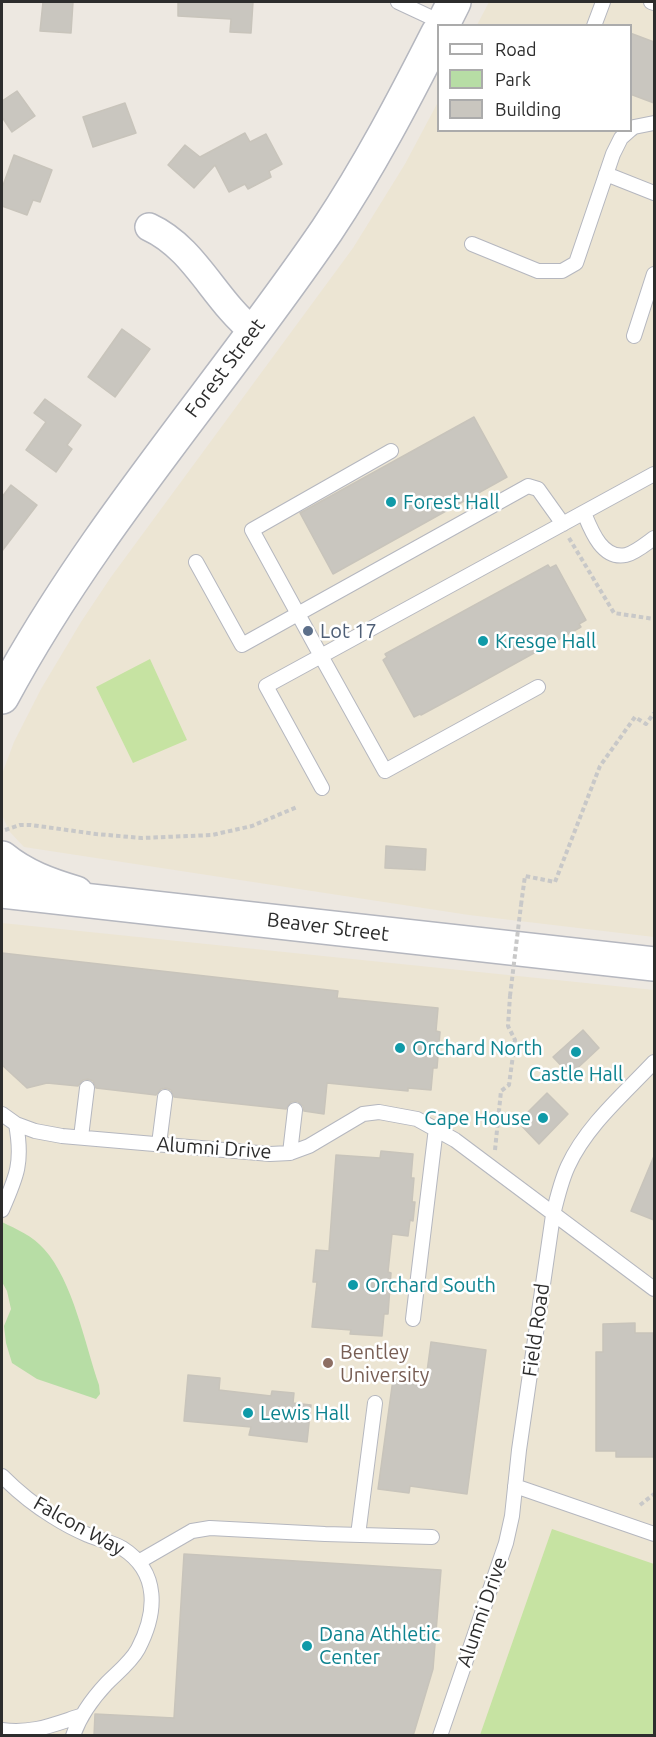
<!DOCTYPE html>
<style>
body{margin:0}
#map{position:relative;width:656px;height:1737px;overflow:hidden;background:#ede8e1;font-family:Ubuntu,sans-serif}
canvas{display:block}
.frame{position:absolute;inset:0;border:3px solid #2d2d2d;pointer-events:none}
.legend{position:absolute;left:437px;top:24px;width:195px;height:108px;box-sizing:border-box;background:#fff;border:2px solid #ababab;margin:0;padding:8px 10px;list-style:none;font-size:18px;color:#2d2d2d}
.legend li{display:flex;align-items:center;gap:12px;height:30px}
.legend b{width:30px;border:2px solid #ababab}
</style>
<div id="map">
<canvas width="656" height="1737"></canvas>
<div class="frame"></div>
<ul class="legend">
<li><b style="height:8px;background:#fff"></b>Road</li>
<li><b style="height:16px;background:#b7dda5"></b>Park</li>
<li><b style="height:16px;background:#c9c6bf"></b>Building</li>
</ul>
</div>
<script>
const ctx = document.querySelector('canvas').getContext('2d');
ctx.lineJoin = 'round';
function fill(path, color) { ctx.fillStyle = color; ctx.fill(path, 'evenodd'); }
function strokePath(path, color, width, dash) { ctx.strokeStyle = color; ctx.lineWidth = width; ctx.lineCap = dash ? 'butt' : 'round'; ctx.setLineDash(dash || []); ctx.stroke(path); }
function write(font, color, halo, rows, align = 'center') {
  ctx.font = font + ' Ubuntu,sans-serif'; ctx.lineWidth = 5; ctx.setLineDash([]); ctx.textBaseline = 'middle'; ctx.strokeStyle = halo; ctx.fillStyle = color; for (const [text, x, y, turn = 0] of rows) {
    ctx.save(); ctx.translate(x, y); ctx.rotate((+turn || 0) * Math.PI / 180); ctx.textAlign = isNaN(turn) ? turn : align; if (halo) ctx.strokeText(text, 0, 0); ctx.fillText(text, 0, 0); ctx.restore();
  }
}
const education = new Path2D(`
 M489,2H654V937L469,915L24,847L9,831L3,817L2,810V774L14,742L41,689L81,622L111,577L353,248L405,164L438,102V130H630V26L477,25Z
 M2,923L654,990V1735H2Z`);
const green = new Path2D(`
 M2,1222C16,1229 33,1236 44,1249C73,1281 85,1344 99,1385L100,1394L96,1399L37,1379L12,1363L6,1343L4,1326L11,1309L7,1291L2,1282Z`);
const pitch = new Path2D(`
 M150,659L187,740L133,763L96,687Z
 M552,1529L654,1564V1735H480Z`);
const building = new Path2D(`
 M43,2H73L71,33L40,31Z
 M178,2H253L251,33L230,32L231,19L178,16Z
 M630,33L654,42V103L630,94Z
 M17,91L35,116L12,132L2,117V101Z
 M125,103L136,133L93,147L83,117Z
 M245,133L250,142L266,134L282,164L269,171L271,177L248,189L245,184L229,192L215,165L194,188L168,165L185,145L200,157Z
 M14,155L52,170L40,202L33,200L27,215L2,206V188Z
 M122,329L150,349L115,397L88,377Z
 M45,399L81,425L67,445L72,449L56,472L26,450L46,422L34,413Z
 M474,417L507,477L333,574L300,513Z
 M11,485L37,505L2,551V497Z
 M548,565L550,568L556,565L586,620L579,624L581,627L460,694L421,715L420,714L414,717L383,660L387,657L385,654Z
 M386,846L426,849L425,870L385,868Z
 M2,953L338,991L337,998L438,1008L436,1031L440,1032L437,1068H433L431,1090L408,1088V1091L327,1083L324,1114L304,1111L303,1106L297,1101L291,1102L286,1109L174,1097L171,1090L166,1088L161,1089L156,1095L96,1088L93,1081L88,1079L83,1080L78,1086L47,1083L27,1088L2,1065Z
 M583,1030L599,1048L570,1075L553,1057Z
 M547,1093L568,1114L539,1144L518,1122Z
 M381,1151L413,1154L411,1178H414L412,1202H415L413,1221L410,1220L408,1236L392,1234L388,1272L391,1273L388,1314H384L382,1336L350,1334L351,1330L312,1327L317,1282H313L316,1250L329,1251L336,1155L380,1158Z
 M654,1156V1220L631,1211Z
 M635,1323V1333H653L654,1457H616V1451H596V1352H603V1324Z
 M431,1342L486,1350L467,1494L410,1486L409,1493L378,1489L393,1379L423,1383L424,1379H426Z
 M188,1375L220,1378L219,1390L271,1396L272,1391L294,1393L293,1403L311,1405L307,1442L249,1435L251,1427L184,1421Z
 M184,1554L441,1570L433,1669L413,1736H94L95,1714L174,1718Z`);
const path = new Path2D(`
 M569,538L614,613L654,619
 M5,830L20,825H31L96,834L142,838L212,835L252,826L297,807
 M521,905L525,876L555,882L600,766L635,717L646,724L654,713
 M495,1150L501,1091L509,1085L515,1040L508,1026L510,996
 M640,1505L654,1494`);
const service = new Path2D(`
 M398,2L443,23
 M651,2L654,3
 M594,26L603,2
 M630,130L634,127L654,123
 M606,174L654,193
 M472,244L538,271H562L576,263L613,154L621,138L630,130
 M634,336L654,274
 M391,451L252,530L321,656L654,474
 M584,513C591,530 602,560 626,555C635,553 647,543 654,538
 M196,562L242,645L528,486L538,489L563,524
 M322,788L266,686L321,656L385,771L538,687
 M2,1114L16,1124C23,1162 17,1176 2,1210
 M16,1124L35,1131L62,1136L270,1154L290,1153L309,1146L363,1114L379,1112L417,1119L455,1140L654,1289
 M81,1137L87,1088
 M159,1144L165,1097
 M290,1153L295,1110
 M413,1319L436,1128
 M2,1476C17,1491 34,1505 52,1516C63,1523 76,1530 88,1535C99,1540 112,1542 122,1548C160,1572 157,1613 138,1649C131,1662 118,1672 107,1683C92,1699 80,1715 73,1736
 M515,1486L654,1534
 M358,1535L375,1403
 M140,1561L192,1531L210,1528L325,1534L432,1537
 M2,1730C32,1734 52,1725 80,1716
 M440,1736L506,1543L512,1516L519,1450L553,1215C557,1198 561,1181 568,1166C587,1125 624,1094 654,1062`);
const minor = new Path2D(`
 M149,227C195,248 214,300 253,331`);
const tertiary = new Path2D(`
 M442,26L454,2
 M2,697C92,529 220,387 327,230C369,167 404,100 438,33
 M2,858C24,876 49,885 76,893`);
const secondary = new Path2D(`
 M2,891L654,964`);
const pathBridge = new Path2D(`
 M510,996L521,905`);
const markers = [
 [391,502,6,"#0f9aa8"],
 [308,631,6,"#5c6f8a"],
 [483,641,6,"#0f9aa8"],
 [400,1048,6,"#0f9aa8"],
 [576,1052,6,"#0f9aa8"],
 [543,1118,6,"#0f9aa8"],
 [353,1285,6,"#0f9aa8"],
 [328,1363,6,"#8d6e63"],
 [248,1413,6,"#0f9aa8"],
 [307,1646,6,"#0f9aa8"]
];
const streetNames = [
 ["Forest Street",225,368,-53],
 ["Beaver Street",328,927,7],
 ["Alumni Drive",214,1148,4],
 ["Field Road",536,1330,-82],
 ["Falcon Way",79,1526,29],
 ["Alumni Drive",482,1612,-71]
];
const cultureNames = [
 ["Forest Hall",403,502],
 ["Kresge Hall",495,641],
 ["Orchard North",412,1048],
 ["Castle Hall",576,1074,"center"],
 ["Cape House",531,1118,"right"],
 ["Orchard South",365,1285],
 ["Lewis Hall",260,1413],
 ["Dana Athletic",319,1634],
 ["Center",319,1657]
];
const serviceNames = [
 ["Lot 17",320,631]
];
const educationNames = [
 ["Bentley",340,1352],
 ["University",340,1375]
];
fill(education, '#ece5d3');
fill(green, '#b7dda5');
fill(pitch, '#c6e3a2');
fill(building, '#c9c6bf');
strokePath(building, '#c8c4bb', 1.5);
strokePath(service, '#b5b7bf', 16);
strokePath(minor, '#b5b7bf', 30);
strokePath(tertiary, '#b5b7bf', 36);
strokePath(secondary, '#b5b7bf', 36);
strokePath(path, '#c8c8c8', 4, [4.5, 3]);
strokePath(service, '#fff', 14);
strokePath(minor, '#fff', 27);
strokePath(tertiary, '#fff', 33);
strokePath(secondary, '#fff', 33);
strokePath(pathBridge, '#c8c8c8', 4, [4.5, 3]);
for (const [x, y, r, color] of markers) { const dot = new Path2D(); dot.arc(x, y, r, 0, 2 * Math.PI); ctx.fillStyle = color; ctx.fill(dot); strokePath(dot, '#fff', 2); }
write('20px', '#2d2d2d', '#fff', streetNames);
write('20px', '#0d838f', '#fff', cultureNames, 'left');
write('20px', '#4e5e75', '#fff', serviceNames, 'left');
write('20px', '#785e54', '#fff', educationNames, 'left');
</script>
